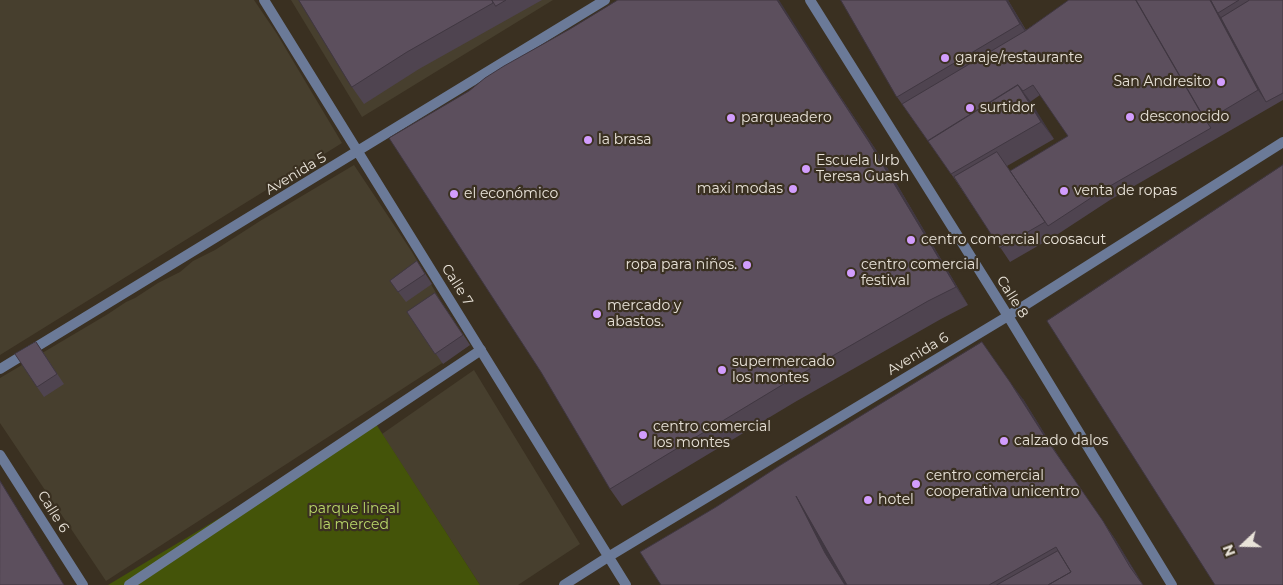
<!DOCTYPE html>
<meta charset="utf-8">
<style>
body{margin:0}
#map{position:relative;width:1283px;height:585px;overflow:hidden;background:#3a3021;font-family:Montserrat,sans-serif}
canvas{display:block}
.north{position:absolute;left:1218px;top:520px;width:50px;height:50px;-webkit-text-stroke:4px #3a3021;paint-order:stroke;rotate:249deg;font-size:14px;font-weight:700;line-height:20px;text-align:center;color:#e9e3d9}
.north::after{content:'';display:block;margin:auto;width:18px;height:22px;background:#e9e3d9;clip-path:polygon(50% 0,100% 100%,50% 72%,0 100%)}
</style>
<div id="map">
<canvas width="1283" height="585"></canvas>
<div class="north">N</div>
</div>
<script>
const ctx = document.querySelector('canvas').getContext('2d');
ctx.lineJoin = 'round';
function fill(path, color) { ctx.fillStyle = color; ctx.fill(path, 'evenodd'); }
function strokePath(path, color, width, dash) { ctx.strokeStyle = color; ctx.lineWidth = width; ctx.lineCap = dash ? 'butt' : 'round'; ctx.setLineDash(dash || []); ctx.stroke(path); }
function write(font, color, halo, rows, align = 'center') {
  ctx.font = font + ' Montserrat,sans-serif'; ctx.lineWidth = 4.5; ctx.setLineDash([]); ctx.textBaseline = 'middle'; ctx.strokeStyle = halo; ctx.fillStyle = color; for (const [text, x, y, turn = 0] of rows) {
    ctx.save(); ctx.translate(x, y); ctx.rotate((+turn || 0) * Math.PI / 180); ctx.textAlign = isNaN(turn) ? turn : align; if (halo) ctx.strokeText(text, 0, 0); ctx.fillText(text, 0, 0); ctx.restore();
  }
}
const commercial = new Path2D(`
 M0,0H254L277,34L342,143L0,355Z
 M291,0H553L362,117Z
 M354,165L412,252L442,303L470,345L106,581L0,423V378L108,314L126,302L135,298L158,283L180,272L193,261L215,250L260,221Z
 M474,370L580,544L518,585H480L382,434Z`);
const green = new Path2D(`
 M376,424L480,585H108Z`);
const service = new Path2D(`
 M129,585L481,350`);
const minor = new Path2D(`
 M264,0L626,585
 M810,0L1008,316L1172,585
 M0,369L605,0
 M564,585L608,557L1008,316L1283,142`);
const tertiary = new Path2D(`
 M0,455L83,585`);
const wall = new Path2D(`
 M299,0H542L419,69L364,104L352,87Z
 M841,0H1008L1026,30L1069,0H1283V100L1110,200L1055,236L1054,235L1055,236L1010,262L956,181L897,97ZM1040,95L1068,136L1010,171L1007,166L1054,139L1030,102Z
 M834,87L882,159L968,305L941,319L795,402L622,506L610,489L469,91Z
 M417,261L432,284L406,302L390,281Z
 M435,293L470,345L443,364L407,312Z
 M36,342L64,384L44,397L37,387Z
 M1023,399L1059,457L1115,539L1143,585H847L829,554L838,570L847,585H661Z`);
const shadedWall = new Path2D(`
 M777,0H779L834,87L882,159L968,305L956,287L822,70Z
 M1006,0H1008L1032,41L1020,24Z
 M1210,0H1213L1218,13L1225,23L1266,102L1258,90Z
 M1018,85L1031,102L1054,139L1041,122Z
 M1010,382L1023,399L1059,457L1115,539L1143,584L1047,440Z
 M0,480L64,585L0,481Z
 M796,496L808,513L838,570L847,585H845L825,553Z`);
const building = new Path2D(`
 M299,0H492L493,3L407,52L352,87Z
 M492,0H506L496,6Z
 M618,0H777L822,70L869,142L956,287L928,301L782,385L610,489L541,372L389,138L469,91L485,78L504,66L570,29Z
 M841,0H1006L1020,24L897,97Z
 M1069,0H1136L1206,121L1211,128L1103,190L1048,226L1010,171L1068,136L1033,85L1023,91L1018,85L928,141L902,104L1025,31Z
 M1136,0H1210L1258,90L1206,121Z
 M1211,0H1239L1218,13Z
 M1250,0H1283V93L1266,102L1221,18Z
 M1018,85L1041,122L951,174L928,141Z
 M997,152L1045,222L1000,248L954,177Z
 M1283,165V585H1215L1047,321Z
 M417,261L425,274L398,292L390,281Z
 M435,293L463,335L435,354L407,312Z
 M36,342L57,374L37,387L15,354Z
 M982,342L1010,382L1047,440L1103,521L1130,567L1143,585H1048L1071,572L1056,547L989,585H847L796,496L825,553L845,585H661L640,552L716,507L779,466Z
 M0,481L64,585H0Z
 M1058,551L1071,572L1048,585H997Z`);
const markers = [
 [945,58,5,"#d29dfd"],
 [1221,82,5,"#d29dfd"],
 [970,108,5,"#d29dfd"],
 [1130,117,5,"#d29dfd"],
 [731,118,5,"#d29dfd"],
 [588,140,5,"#d29dfd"],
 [806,169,5,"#d29dfd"],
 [793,189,5,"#d29dfd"],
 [1064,191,5,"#d29dfd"],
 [454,194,5,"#d29dfd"],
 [911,240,5,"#d29dfd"],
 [747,265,5,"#d29dfd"],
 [851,273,5,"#d29dfd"],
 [597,314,5,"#d29dfd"],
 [722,370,5,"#d29dfd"],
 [643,435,5,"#d29dfd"],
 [1004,441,5,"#d29dfd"],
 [916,484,5,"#d29dfd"],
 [868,500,5,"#d29dfd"]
];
const poiNames = [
 ["garaje/restaurante",955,58],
 ["San Andresito",1211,82,"right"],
 ["surtidor",980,108],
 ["desconocido",1140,117],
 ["parqueadero",741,118],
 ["la brasa",598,140],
 ["Escuela Urb",816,161],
 ["Teresa Guash",816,177],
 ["maxi modas",783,189,"right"],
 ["venta de ropas",1074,191],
 ["el económico",464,194],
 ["centro comercial coosacut",921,240],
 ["ropa para niños.",737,265,"right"],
 ["centro comercial",861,265],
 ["festival",861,281],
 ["mercado y",607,306],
 ["abastos.",607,322],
 ["supermercado",732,362],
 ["los montes",732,378],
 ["centro comercial",653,427],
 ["los montes",653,443],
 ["calzado dalos",1014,441],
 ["centro comercial",926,476],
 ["cooperativa unicentro",926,492],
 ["hotel",878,500]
];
const streetNames = [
 ["Avenida 5",296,174,-31],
 ["Calle 7",457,285,58],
 ["Calle 8",1012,297,58],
 ["Avenida 6",918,354,-31],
 ["Calle 6",53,512,58]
];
const parkNames = [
 ["parque lineal",354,509],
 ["la merced",354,525]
];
fill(commercial, '#473f2e');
fill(green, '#445409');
strokePath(service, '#6b7a98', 10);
strokePath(minor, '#6b7a98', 10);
strokePath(tertiary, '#6b7a98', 10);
fill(wall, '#4f4450');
fill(shadedWall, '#403741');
fill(building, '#5c4f5d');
strokePath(building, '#403741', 1);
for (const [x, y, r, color] of markers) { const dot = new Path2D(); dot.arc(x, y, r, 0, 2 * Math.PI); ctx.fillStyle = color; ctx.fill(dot); strokePath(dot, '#3a3021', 2); }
write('14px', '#e9e3d9', '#3a3021', poiNames, 'left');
write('14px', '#e9e3d9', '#3a3021', streetNames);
write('14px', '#b9d769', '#3a3021', parkNames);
</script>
